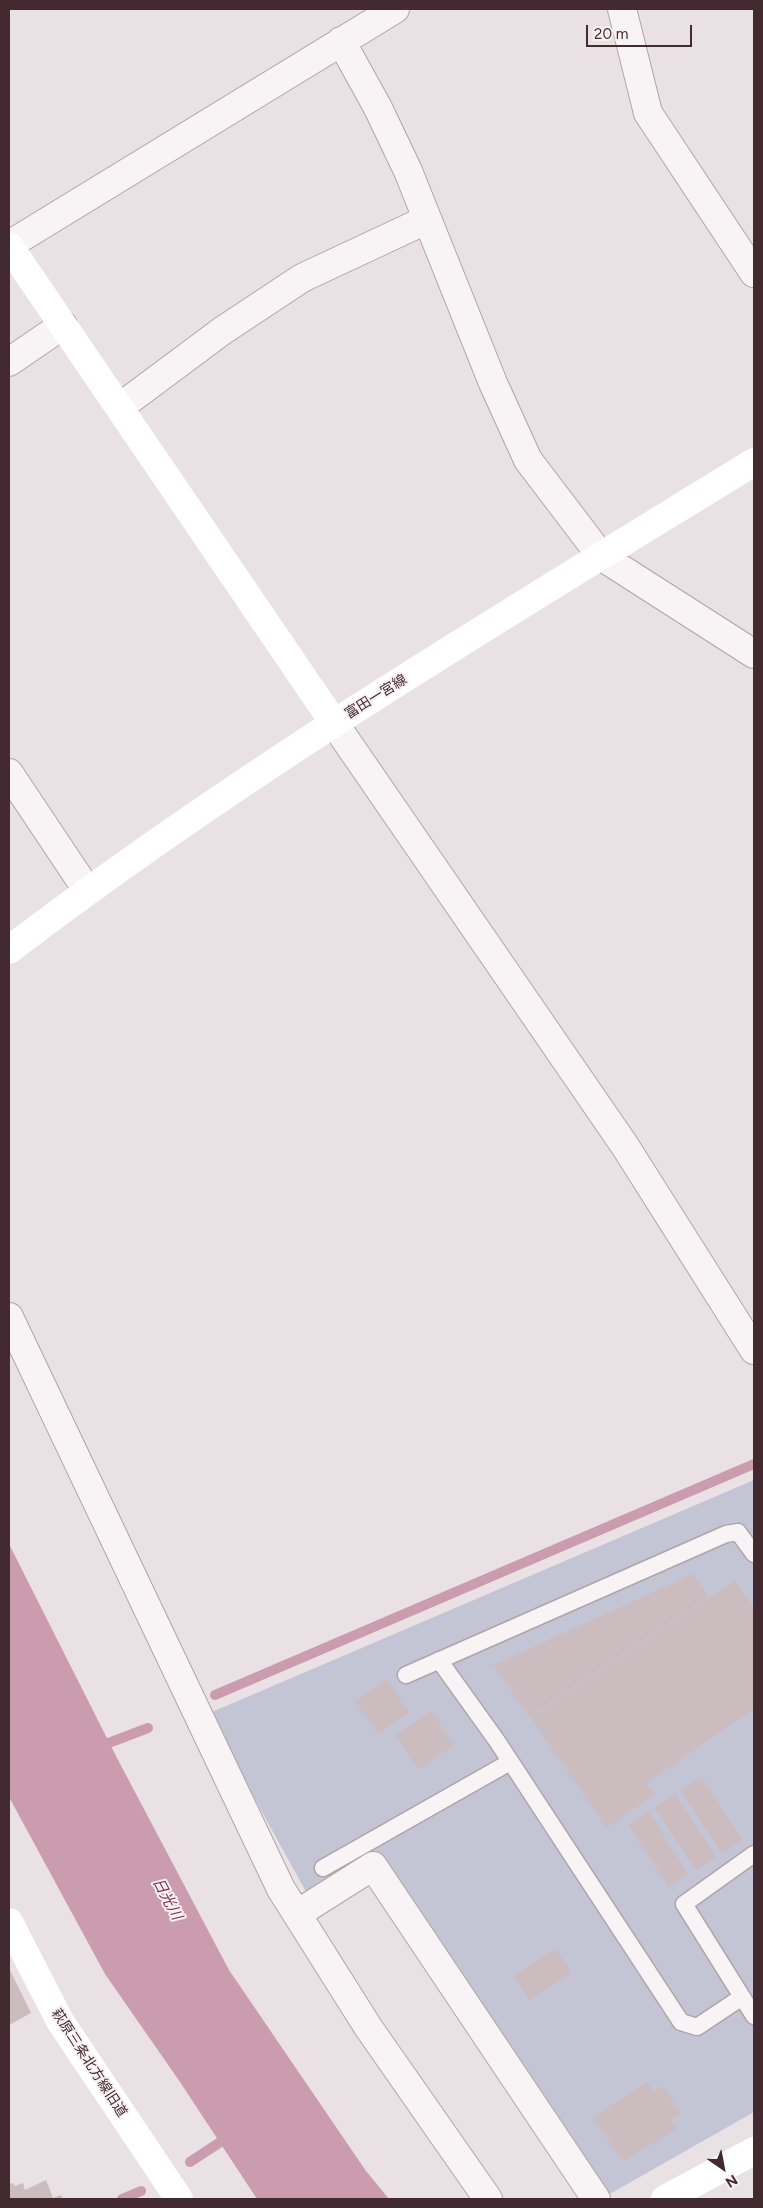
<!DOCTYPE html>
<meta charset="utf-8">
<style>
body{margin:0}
#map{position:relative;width:763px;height:2208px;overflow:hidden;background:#eae1e4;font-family:Figtree,sans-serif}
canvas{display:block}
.frame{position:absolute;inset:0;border:10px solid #422a30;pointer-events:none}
.north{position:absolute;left:698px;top:2143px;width:50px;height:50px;-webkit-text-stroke:4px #f7f1f3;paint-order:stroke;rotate:147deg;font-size:14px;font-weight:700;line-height:20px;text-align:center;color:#422a30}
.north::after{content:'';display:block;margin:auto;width:18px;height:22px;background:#422a30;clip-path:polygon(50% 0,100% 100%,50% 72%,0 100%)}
.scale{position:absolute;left:586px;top:25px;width:106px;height:22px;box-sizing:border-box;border:2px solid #422a30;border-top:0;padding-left:6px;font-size:15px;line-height:18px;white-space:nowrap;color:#422a30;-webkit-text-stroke:4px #f7f1f3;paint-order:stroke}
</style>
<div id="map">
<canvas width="763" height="2208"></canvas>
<div class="frame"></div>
<div class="north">N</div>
<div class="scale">20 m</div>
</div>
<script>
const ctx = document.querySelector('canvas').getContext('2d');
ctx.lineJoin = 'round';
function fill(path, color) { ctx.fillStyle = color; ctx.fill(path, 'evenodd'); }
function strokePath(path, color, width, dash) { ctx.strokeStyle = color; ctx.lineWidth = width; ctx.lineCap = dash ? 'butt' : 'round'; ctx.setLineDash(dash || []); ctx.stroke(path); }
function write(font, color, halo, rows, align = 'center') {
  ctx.font = font + ' Figtree,"Noto Sans JP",sans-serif'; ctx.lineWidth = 4; ctx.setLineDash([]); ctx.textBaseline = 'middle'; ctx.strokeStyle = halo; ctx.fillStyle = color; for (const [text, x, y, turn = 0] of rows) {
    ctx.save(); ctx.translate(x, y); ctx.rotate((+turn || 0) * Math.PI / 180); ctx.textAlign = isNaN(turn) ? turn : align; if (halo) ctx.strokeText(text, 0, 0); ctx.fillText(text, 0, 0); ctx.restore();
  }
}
const green = new Path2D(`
 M754,1480V2112L608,2195L380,1856L310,1899L246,1783L212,1712Z`);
const water = new Path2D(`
 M9,1544L117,1758L229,1970L366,2171L389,2199H257L180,2082L105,1974L9,1797Z`);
const stream = new Path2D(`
 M215,1695L754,1464
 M98,1747L148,1728
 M190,2162L231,2135
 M122,2199L141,2191`);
const building = new Path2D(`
 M693,1574L708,1597L529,1717L494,1665Z
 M735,1580L754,1608V1709L646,1783L654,1795L606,1828L531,1717Z
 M386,1679L409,1713L378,1734L355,1701Z
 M431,1711L454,1745L418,1769L395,1735Z
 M702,1777L742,1840L722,1853L681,1790Z
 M675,1794L716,1857L696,1870L655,1807Z
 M648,1811L688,1874L669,1887L628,1825Z
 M556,1949L572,1973L529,2000L514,1975Z
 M9,1968L31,2013L9,2025Z
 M647,2082L654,2092L663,2086L681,2114L671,2120L677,2128L623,2162L593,2117Z
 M46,2180L53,2198L61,2195L63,2199H9V2184L13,2183L15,2186L23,2183L25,2190Z`);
const lane = new Path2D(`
 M439,1660L497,1741L681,2022L697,2027L742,1997
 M406,1675L726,1534L738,1532L754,1554
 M754,1854L684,1904L754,2016
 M323,1868L510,1762`);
const street = new Path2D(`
 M622,9L648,113L754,273
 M341,41L378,108L408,171L493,383L528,460L601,556L754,654
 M9,245L395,9
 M9,362L63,325
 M120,407L222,331L302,278L426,220
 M334,723L625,1146L754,1350
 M9,773L87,890
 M9,1317L281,1889L368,2027L488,2199
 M297,1914L373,1866L596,2199`);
const secondary = new Path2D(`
 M9,246L334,723
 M9,950C245,770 502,617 754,462
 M9,1922L60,2021L179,2199
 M665,2199L754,2151`);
const streetNames = [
 ["富田一宮線",376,697,-32],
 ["萩原三条北方線旧道",89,2063,57]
];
const waterNames = [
 ["日光川",167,1899,62]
];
fill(green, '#c3c5d4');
fill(water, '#ca9cad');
strokePath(stream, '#ca9cad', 10);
fill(building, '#cabcbf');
strokePath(lane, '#b1a3a7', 19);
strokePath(street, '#b1a3a7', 30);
strokePath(lane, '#f8f4f5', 16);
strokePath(street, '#f8f4f5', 28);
strokePath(secondary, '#fff', 28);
write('14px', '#422a30', '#f7f1f3', streetNames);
write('italic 15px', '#76334a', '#f7f1f3', waterNames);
</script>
